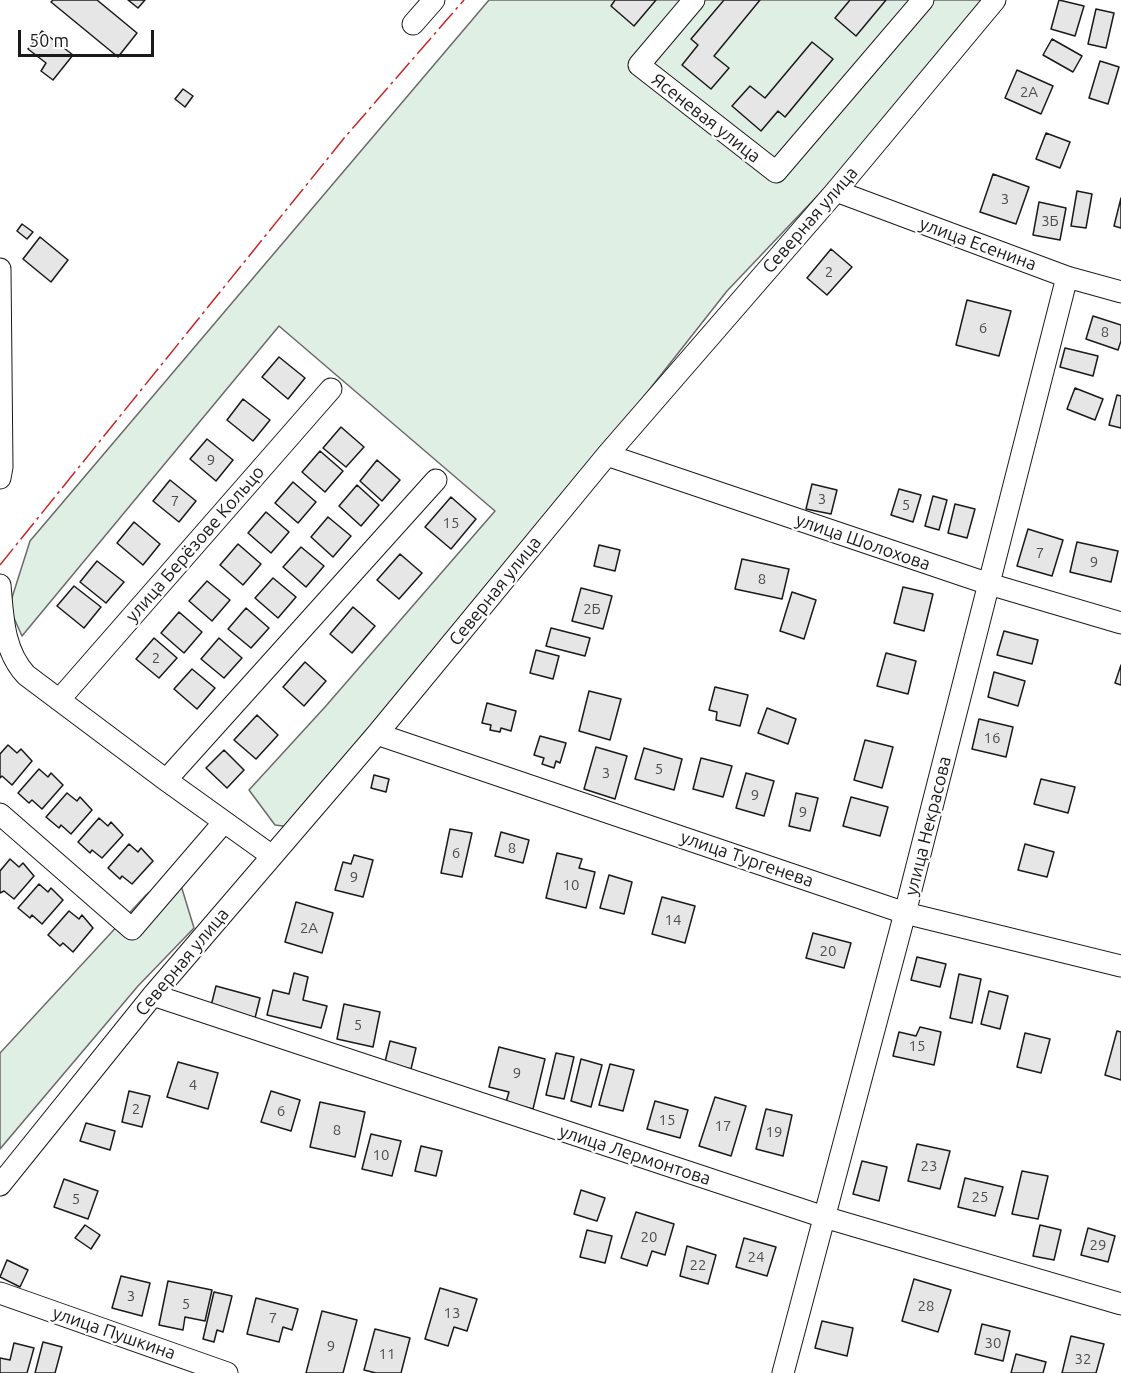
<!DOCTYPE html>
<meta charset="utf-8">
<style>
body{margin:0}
#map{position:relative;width:1121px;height:1373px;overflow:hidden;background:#fff;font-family:Ubuntu,sans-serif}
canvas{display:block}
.scale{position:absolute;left:18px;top:30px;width:136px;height:27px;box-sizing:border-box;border:3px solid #1a1a1a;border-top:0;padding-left:8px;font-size:18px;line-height:21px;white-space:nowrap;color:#1a1a1a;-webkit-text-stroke:4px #fff;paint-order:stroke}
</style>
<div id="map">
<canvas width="1121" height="1373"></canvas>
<div class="scale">50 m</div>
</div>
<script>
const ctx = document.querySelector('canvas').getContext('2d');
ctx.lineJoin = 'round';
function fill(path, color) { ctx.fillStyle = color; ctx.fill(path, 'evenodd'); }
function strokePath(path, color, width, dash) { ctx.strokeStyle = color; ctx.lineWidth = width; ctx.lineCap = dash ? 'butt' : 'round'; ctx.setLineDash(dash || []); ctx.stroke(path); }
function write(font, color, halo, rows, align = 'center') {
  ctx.font = font + ' Ubuntu,sans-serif'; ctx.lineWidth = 4.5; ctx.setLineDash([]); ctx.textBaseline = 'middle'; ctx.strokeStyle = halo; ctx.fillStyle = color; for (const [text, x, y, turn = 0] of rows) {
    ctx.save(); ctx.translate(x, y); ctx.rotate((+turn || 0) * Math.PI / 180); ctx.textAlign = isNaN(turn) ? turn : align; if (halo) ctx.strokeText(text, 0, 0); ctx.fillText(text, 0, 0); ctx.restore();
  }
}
const green = new Path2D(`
 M489,0H997L935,72L727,291L378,734L291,827L275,825L249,790L325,707L495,511L279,326L22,636L9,607L30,541Z
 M176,869L194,928L138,986L0,1149V1053L146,895Z`);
const building = new Path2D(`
 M53,0H97L137,33L118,57L51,2Z
 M128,0H145L138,8Z
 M615,0H656L634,26L611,6Z
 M724,0H760L714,56L729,68L711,89L682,65L698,45L691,39Z
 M850,0H886L856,36L835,18Z
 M1059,0L1084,6L1075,36L1051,29Z
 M1096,9L1114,13L1106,48L1088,44Z
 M42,31L73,55L53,80L41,71L46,63L28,49Z
 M1052,39L1082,56L1073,72L1043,55Z
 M812,42L833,59L785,117L778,111L761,131L732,106L750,86L765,98Z
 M1100,61L1119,67L1108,104L1089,98Z
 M1017,70L1053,86L1041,114L1005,98Z
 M183,89L193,96L185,107L175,99Z
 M1046,133L1070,142L1060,168L1036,159Z
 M993,174L1029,187L1016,224L980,212Z
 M1077,191L1092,194L1086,228L1071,226Z
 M1121,198V228L1114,226Z
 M1039,202L1066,208L1060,240L1033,235Z
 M22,224L33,232L27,239L17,231Z
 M40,237L68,260L51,282L23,259Z
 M831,249L852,267L827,295L807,278Z
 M967,300L1011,311L999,356L956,345Z
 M1093,316L1121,325V341L1118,350L1086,339Z
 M1065,348L1098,356L1093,376L1060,367Z
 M279,357L305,378L288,399L262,377Z
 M1075,388L1103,399L1095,420L1067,409Z
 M1117,395L1121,396V428L1109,425Z
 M243,399L270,420L253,441L227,420Z
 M341,427L364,447L346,467L323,448Z
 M207,439L233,460L216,481L190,459Z
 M320,451L343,471L325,492L302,472Z
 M377,460L400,480L382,501L360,481Z
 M170,480L196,501L179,522L153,501Z
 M293,482L316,502L298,523L275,503Z
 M812,484L837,490L831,514L806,509Z
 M357,485L379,505L361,526L339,506Z
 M899,489L921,495L913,522L891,515Z
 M933,496L947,500L939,530L925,526Z
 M451,497L476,519L451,549L425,527Z
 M955,504L975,509L967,538L948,533Z
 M266,512L289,532L271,553L248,533Z
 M328,517L351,536L333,557L311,537Z
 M134,522L160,544L143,565L117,543Z
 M1028,529L1063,540L1052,576L1017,566Z
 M1077,542L1118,551L1111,582L1070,572Z
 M238,544L261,564L243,585L220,565Z
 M599,545L620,550L615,571L594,566Z
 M301,547L324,566L306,587L283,567Z
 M400,554L422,573L399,599L377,580Z
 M742,559L789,569L782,599L735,589Z
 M97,561L124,582L106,603L80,582Z
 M273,578L296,597L278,618L255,598Z
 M207,581L230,600L212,621L189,601Z
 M74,586L101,607L84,628L57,606Z
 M903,587L933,594L924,631L894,623Z
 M581,588L612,596L603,629L572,621Z
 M792,592L816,600L804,639L780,631Z
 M353,607L375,626L352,653L330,634Z
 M246,608L269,628L251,648L228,629Z
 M179,612L202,632L184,653L161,633Z
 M551,628L590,638L585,656L546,646Z
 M1004,631L1038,640L1032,664L997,655Z
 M154,638L177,658L159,678L136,659Z
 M219,638L242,658L224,678L201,659Z
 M536,650L559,656L553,679L530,673Z
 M886,653L916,661L908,694L877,686Z
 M305,662L326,681L304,706L283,687Z
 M1121,665V685L1115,683Z
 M192,669L215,688L197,709L174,689Z
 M994,672L1025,681L1018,706L988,697Z
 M715,687L748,695L740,726L716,720L717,712L709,710Z
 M589,691L621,699L610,740L579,731Z
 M487,703L516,711L511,731L501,728L500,732L490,730L491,725L482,723Z
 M767,708L796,719L788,744L758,733Z
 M257,715L278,735L256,759L234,740Z
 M979,719L1013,727L1006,757L972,749Z
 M540,736L566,743L560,763L556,761L554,768L542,764L544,758L534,755Z
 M865,740L893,747L882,788L854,780Z
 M8,745L17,753L21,749L32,761L12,785L2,776L0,778V754Z
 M596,747L627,756L615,799L584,789Z
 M644,748L682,759L674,790L635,779Z
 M224,750L244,770L227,788L206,768Z
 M701,758L732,766L723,797L693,789Z
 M39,769L48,777L51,773L63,785L42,809L32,800L29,803L18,793Z
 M746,773L774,781L764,816L736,808Z
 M374,775L389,779L386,792L371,788Z
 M1041,779L1075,787L1068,813L1034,804Z
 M67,793L77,801L80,797L92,810L71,834L61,825L59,828L46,817Z
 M796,793L818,798L810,831L789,826Z
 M851,797L888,807L880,836L843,826Z
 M99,818L108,826L111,822L123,835L102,858L92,850L90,853L78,842Z
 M450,829L472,833L462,877L441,873Z
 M501,832L529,840L523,863L495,856Z
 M129,844L138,852L141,848L153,861L132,884L122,876L120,879L108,868Z
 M1025,844L1054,852L1047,877L1018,870Z
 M557,853L582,859L579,868L595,872L586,908L546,898Z
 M354,855L373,860L363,897L335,890L343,862L351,864Z
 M10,859L19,867L23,863L34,876L14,899L4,891L0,893V871Z
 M609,875L632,882L624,914L600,908Z
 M39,884L48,892L51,888L63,900L42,924L32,915L30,918L18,908Z
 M662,897L695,906L685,943L652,934Z
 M296,902L333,913L322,953L285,942Z
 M69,911L79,919L82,915L93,928L73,952L63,943L60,946L48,935Z
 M813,933L851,943L844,968L806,958Z
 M917,957L946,964L940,987L911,980Z
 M294,973L308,977L303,1000L327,1006L321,1028L267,1015L273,990L289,994Z
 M959,974L981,979L972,1023L950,1018Z
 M216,986L260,998L255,1018L211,1006Z
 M989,991L1008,996L1000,1029L981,1024Z
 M344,1004L380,1012L373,1047L337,1039Z
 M920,1027L941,1032L934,1065L893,1056L899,1032L916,1036Z
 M1117,1031L1121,1032V1080L1105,1075Z
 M1025,1033L1050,1039L1041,1073L1017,1067Z
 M390,1041L416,1048L411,1069L385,1062Z
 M499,1047L545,1059L533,1109L506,1102L509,1092L489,1087Z
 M556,1053L574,1057L564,1099L546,1095Z
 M581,1059L602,1065L591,1107L571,1101Z
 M178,1062L218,1073L208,1109L167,1097Z
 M610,1064L634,1070L623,1111L599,1105Z
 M129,1091L150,1096L142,1127L122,1122Z
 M271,1091L300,1100L291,1131L261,1122Z
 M715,1097L746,1106L731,1156L699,1146Z
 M655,1101L688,1110L680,1138L647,1129Z
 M320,1102L365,1112L355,1157L310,1147Z
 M766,1109L792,1115L783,1156L756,1149Z
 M86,1123L115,1131L110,1150L80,1141Z
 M371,1134L401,1141L392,1176L362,1169Z
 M917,1144L950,1151L940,1189L908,1181Z
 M421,1146L442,1151L436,1176L415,1171Z
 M862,1161L887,1167L879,1201L853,1194Z
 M1022,1171L1048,1176L1038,1219L1012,1214Z
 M965,1178L1003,1187L995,1216L958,1207Z
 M64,1179L98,1191L88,1219L54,1207Z
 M581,1190L605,1198L597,1221L574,1214Z
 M636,1212L674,1224L665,1255L652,1251L647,1266L621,1258Z
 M85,1225L100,1235L91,1249L75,1238Z
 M1040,1225L1061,1230L1054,1260L1033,1256Z
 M1088,1228L1115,1236L1108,1262L1081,1255Z
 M587,1230L612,1236L605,1263L580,1257Z
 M744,1238L776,1247L767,1276L736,1267Z
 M687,1246L716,1255L708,1284L680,1276Z
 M7,1260L28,1270L20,1287L0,1277Z
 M121,1276L150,1283L142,1316L112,1308Z
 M914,1279L951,1290L938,1332L902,1321Z
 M168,1281L212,1290L205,1321L185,1317L183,1330L159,1325Z
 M440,1288L477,1299L467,1331L454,1327L448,1346L425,1339Z
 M214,1292L232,1296L223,1332L217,1330L214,1342L203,1339Z
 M256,1298L298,1309L292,1330L283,1327L279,1342L247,1334Z
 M322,1311L357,1320L343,1373H306Z
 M822,1321L853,1328L847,1356L815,1348Z
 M982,1324L1010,1331L1003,1361L975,1354Z
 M375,1329L410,1338L401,1373H376L364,1370Z
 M1071,1336L1104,1344L1096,1373H1062Z
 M43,1342L62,1347L55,1373H35Z
 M14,1343L34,1348L27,1373H0V1358L10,1360Z
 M1016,1354L1046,1362L1043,1373H1011Z`);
const minor = new Path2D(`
 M694,0L639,65L776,172L923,0
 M413,24L434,0
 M836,191L1067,277L1121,292
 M0,269L2,467L0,478
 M607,455L989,584L1121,623
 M0,585C3,617 3,650 26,675L166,780L272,856
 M59,700L331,389
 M377,734L905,913L1121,966
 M166,780L436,480
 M0,814L132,929L224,822
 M153,995L824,1217L1121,1304
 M0,1185L153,995L377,734L607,455L836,191L995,0
 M0,1293L227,1373
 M783,1373L905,913L1067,277`);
const power = new Path2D(`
 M0,565L345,137L464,0`);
const numberNames = [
 ["2А",1029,92],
 ["3",1005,199],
 ["3Б",1050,221],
 ["2",829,272],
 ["6",983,328],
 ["8",1105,332],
 ["9",211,460],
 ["3",822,499],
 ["7",175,501],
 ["5",906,505],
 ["15",451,523],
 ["7",1040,553],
 ["9",1094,562],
 ["8",762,579],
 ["2Б",592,609],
 ["2",156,658],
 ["16",992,738],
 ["5",659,769],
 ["3",606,773],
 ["9",755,795],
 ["9",803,812],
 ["8",512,848],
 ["6",456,853],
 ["9",354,877],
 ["10",571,885],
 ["14",673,920],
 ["2А",309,928],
 ["20",828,951],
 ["5",358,1025],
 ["15",917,1046],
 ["9",517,1073],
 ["4",193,1085],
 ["2",136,1109],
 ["6",281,1111],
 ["15",667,1120],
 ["17",723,1126],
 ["8",337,1130],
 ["19",774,1132],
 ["10",381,1155],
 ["23",929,1166],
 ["25",980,1197],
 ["5",76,1199],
 ["20",649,1237],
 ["29",1098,1245],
 ["24",756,1257],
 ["22",698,1265],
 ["3",131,1296],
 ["5",186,1304],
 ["28",926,1306],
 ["13",452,1313],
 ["7",273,1318],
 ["30",993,1343],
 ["9",331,1346],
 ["11",387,1354],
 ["32",1083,1359]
];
const streetNames = [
 ["Ясеневая улица",706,118,38],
 ["Северная улица",810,220,-49],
 ["улица Есенина",978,244,20],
 ["улица Шолохова",863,542,19],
 ["улица Берёзове Кольцо",195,544,-49],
 ["Северная улица",495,591,-51],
 ["улица Некрасова",928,826,-76],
 ["улица Тургенева",747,859,19],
 ["Северная улица",182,962,-50],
 ["улица Лермонтова",635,1155,18],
 ["улица Пушкина",114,1333,19]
];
fill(green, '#e0efe3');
strokePath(green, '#6a6a6a', 1.5);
fill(building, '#e6e6e6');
strokePath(building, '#1a1a1a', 1.5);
strokePath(minor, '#1a1a1a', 23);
strokePath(minor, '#fff', 21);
strokePath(power, '#c62828', 1.5, [21, 4.5, 3, 4.5]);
write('15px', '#4d4d4d', null, numberNames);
write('18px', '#1a1a1a', '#fff', streetNames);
</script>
